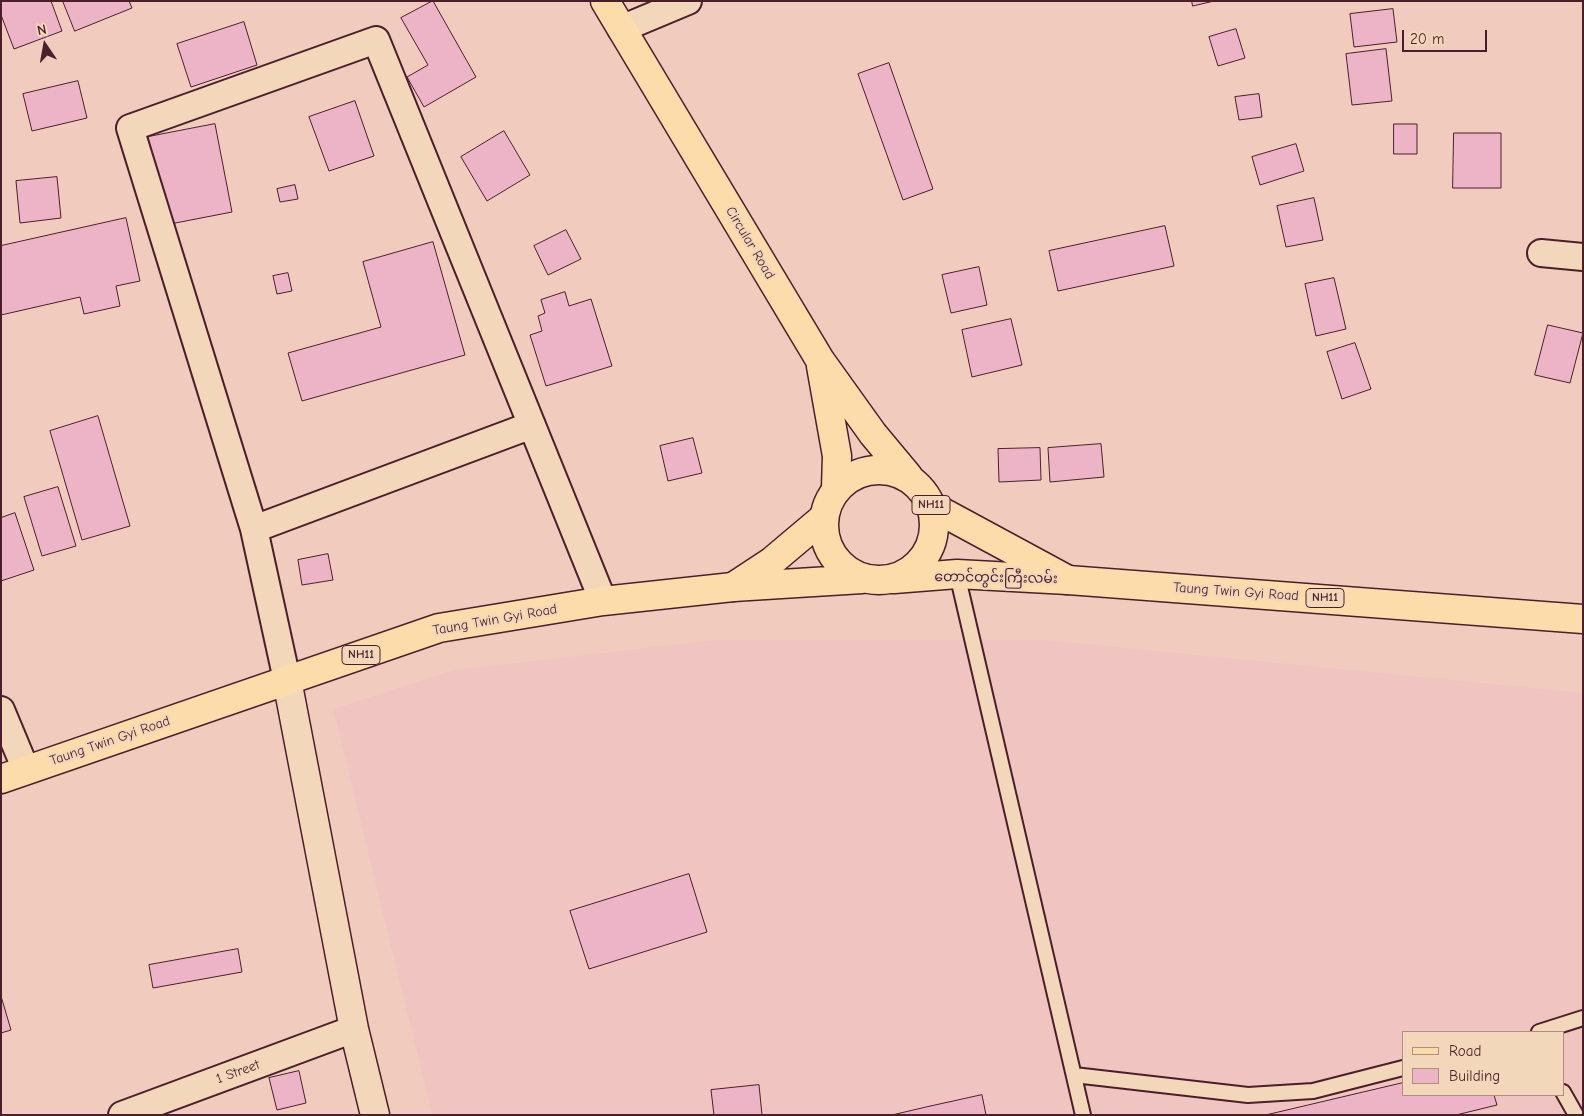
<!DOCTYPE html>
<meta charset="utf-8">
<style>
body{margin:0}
#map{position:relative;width:1584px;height:1116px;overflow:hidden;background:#f1ccbe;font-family:"Comic Neue",sans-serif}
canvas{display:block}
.frame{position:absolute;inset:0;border:2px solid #4a1f2b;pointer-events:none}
.legend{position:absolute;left:1402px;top:1031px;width:162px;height:65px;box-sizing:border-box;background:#f3d7ba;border:1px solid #af8d81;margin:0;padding:6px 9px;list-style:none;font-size:15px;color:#4a1f2b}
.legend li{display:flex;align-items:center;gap:10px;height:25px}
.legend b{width:25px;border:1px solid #af8d81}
.north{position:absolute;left:20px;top:20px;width:50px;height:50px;-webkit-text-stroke:4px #f3d7ba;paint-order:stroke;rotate:348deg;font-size:14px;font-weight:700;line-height:20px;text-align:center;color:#4a1f2b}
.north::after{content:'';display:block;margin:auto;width:18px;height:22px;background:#4a1f2b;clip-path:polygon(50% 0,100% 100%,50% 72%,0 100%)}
.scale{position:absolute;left:1402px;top:30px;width:85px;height:22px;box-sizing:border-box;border:2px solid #4a1f2b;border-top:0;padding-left:6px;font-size:15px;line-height:18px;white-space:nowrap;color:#4a1f2b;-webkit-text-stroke:4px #f3d7ba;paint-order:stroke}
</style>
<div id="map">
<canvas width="1584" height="1116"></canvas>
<div class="frame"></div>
<ul class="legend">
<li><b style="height:6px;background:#fddcac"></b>Road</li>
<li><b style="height:14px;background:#edb4c7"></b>Building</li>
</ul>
<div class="north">N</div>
<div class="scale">20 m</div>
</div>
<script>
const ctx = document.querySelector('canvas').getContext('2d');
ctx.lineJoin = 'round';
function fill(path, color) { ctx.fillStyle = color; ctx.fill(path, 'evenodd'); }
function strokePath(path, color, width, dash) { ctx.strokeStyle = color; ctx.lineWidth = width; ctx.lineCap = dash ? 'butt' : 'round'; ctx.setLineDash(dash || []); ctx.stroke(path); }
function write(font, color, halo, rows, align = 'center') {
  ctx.font = font + ' "Comic Neue","Noto Sans Myanmar",sans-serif'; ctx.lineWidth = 4.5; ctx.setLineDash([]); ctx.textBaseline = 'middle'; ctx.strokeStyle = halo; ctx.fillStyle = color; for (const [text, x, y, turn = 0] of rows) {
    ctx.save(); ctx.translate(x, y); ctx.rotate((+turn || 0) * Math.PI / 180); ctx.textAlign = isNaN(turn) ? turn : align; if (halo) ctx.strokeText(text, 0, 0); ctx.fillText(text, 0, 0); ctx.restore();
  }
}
const built = new Path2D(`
 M716,640H1046L1583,693V1115H432L333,709L453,670ZM1403,1032H1563V1095H1403Z`);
const building = new Path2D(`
 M1,1H51L62,31L14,49L1,15Z
 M63,1H129L132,8L75,31Z
 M433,1L476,77L424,107L407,77L428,65L401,18Z
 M1192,1H1214L1193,6Z
 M1393,9L1397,42L1354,47L1350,14Z
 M244,22L257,65L191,87L177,44Z
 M1236,29L1245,58L1218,66L1209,37Z
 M1386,49L1392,101L1352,105L1346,54Z
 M889,63L933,189L903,200L858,74Z
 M78,81L87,118L32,131L23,94Z
 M1259,94L1262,117L1239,120L1235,97Z
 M355,101L374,156L329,171L309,117Z
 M215,124L232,212L165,225L148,137Z
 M1394,124H1417V154H1394Z
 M504,131L530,175L487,201L461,157Z
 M1454,133H1501V188H1453Z
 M1296,144L1304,171L1260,185L1252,157Z
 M57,177L61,218L20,223L16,181Z
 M295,185L298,199L280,202L277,189Z
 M1314,198L1323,240L1286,247L1277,206Z
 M126,218L140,281L116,286L120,306L84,314L80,297L1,315V246Z
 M1165,226L1174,266L1058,291L1049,251Z
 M566,230L581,259L548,275L534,246Z
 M433,242L465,355L302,401L288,353L381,327L363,262Z
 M979,267L987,305L951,313L942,275Z
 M288,273L292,291L277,294L273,276Z
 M1334,278L1346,329L1316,336L1305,284Z
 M565,292L569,306L591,299L612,366L546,386L530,335L542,331L538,316L545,313L541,300Z
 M1011,319L1022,365L972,377L962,330Z
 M1548,325L1583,333L1570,383L1535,375Z
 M1355,343L1371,389L1342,399L1327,352Z
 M98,416L130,526L82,540L50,431Z
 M693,438L702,473L668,481L660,446Z
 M1101,444L1104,477L1050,482L1048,448Z
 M1040,448L1041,480L999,482L998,449Z
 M58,487L76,546L42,556L24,497Z
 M15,513L34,570L1,581V518Z
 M328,554L333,580L302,585L298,560Z
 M689,874L707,932L589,969L570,911Z
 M238,949L242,972L153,988L149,965Z
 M1,996L11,1030L1,1033Z
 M299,1071L306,1103L277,1110L269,1078Z
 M1403,1083V1095H1494L1497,1105L1456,1115H1266Z
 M759,1085L762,1115H714L711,1090Z
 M982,1095L986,1115H892L926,1107Z`);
const service = new Path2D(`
 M957,574L1083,1115
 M1539,1032L1583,1018
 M1074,1075L1248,1095L1313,1091L1403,1068
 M1563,1092L1576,1115`);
const minor = new Path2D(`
 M621,29L688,1
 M1541,253L1583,257
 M254,529L532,425
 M287,680L254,529L130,128L376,40L603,601
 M1,710L26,770
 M122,1115L354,1029`);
const tertiary = new Path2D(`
 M287,680L354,1029L375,1115`);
const primary = new Path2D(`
 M605,1L820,360L873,434L908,476
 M821,366L837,456L836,488
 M933,507L1068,580
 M733,587L771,562L822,519`);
const trunk = new Path2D(`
 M824 525a55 55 0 1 1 110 0a55 55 0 1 1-110 0Z
 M894,579L957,574L1068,580L1583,619
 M1,779L439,628L603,601L733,587L862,579`);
const shields = [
 [931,505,38],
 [1325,598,38],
 [361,655,38]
];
const shieldNames = [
 ["NH11",931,505],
 ["NH11",1325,598],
 ["NH11",361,655]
];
const streetNames = [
 ["Circular Road",750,243,59],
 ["တောင်တွင်းကြီးလမ်း",996,578,1],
 ["Taung Twin Gyi Road",1236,592,4],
 ["Taung Twin Gyi Road",495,620,-10],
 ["Taung Twin Gyi Road",110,741,-19],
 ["1 Street",238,1072,-20]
];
fill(built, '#f0c5c1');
fill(building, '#edb4c7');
strokePath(building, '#4a1f2b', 1);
strokePath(service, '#4a1f2b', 18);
strokePath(minor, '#4a1f2b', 30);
strokePath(tertiary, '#4a1f2b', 31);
strokePath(primary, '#4a1f2b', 31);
strokePath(trunk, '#4a1f2b', 31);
strokePath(service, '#f3d7ba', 14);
strokePath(minor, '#f3d7ba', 26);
strokePath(tertiary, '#f3d7ba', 28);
strokePath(primary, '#fddcac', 28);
strokePath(trunk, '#fddcac', 28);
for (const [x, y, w] of shields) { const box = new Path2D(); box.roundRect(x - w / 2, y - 9.5, w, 19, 4); ctx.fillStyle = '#f3d7ba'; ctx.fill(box); strokePath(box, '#4a1f2b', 1); }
write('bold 12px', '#4a1f2b', null, shieldNames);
write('14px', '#4a1f2b', '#f3d7ba', streetNames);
</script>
